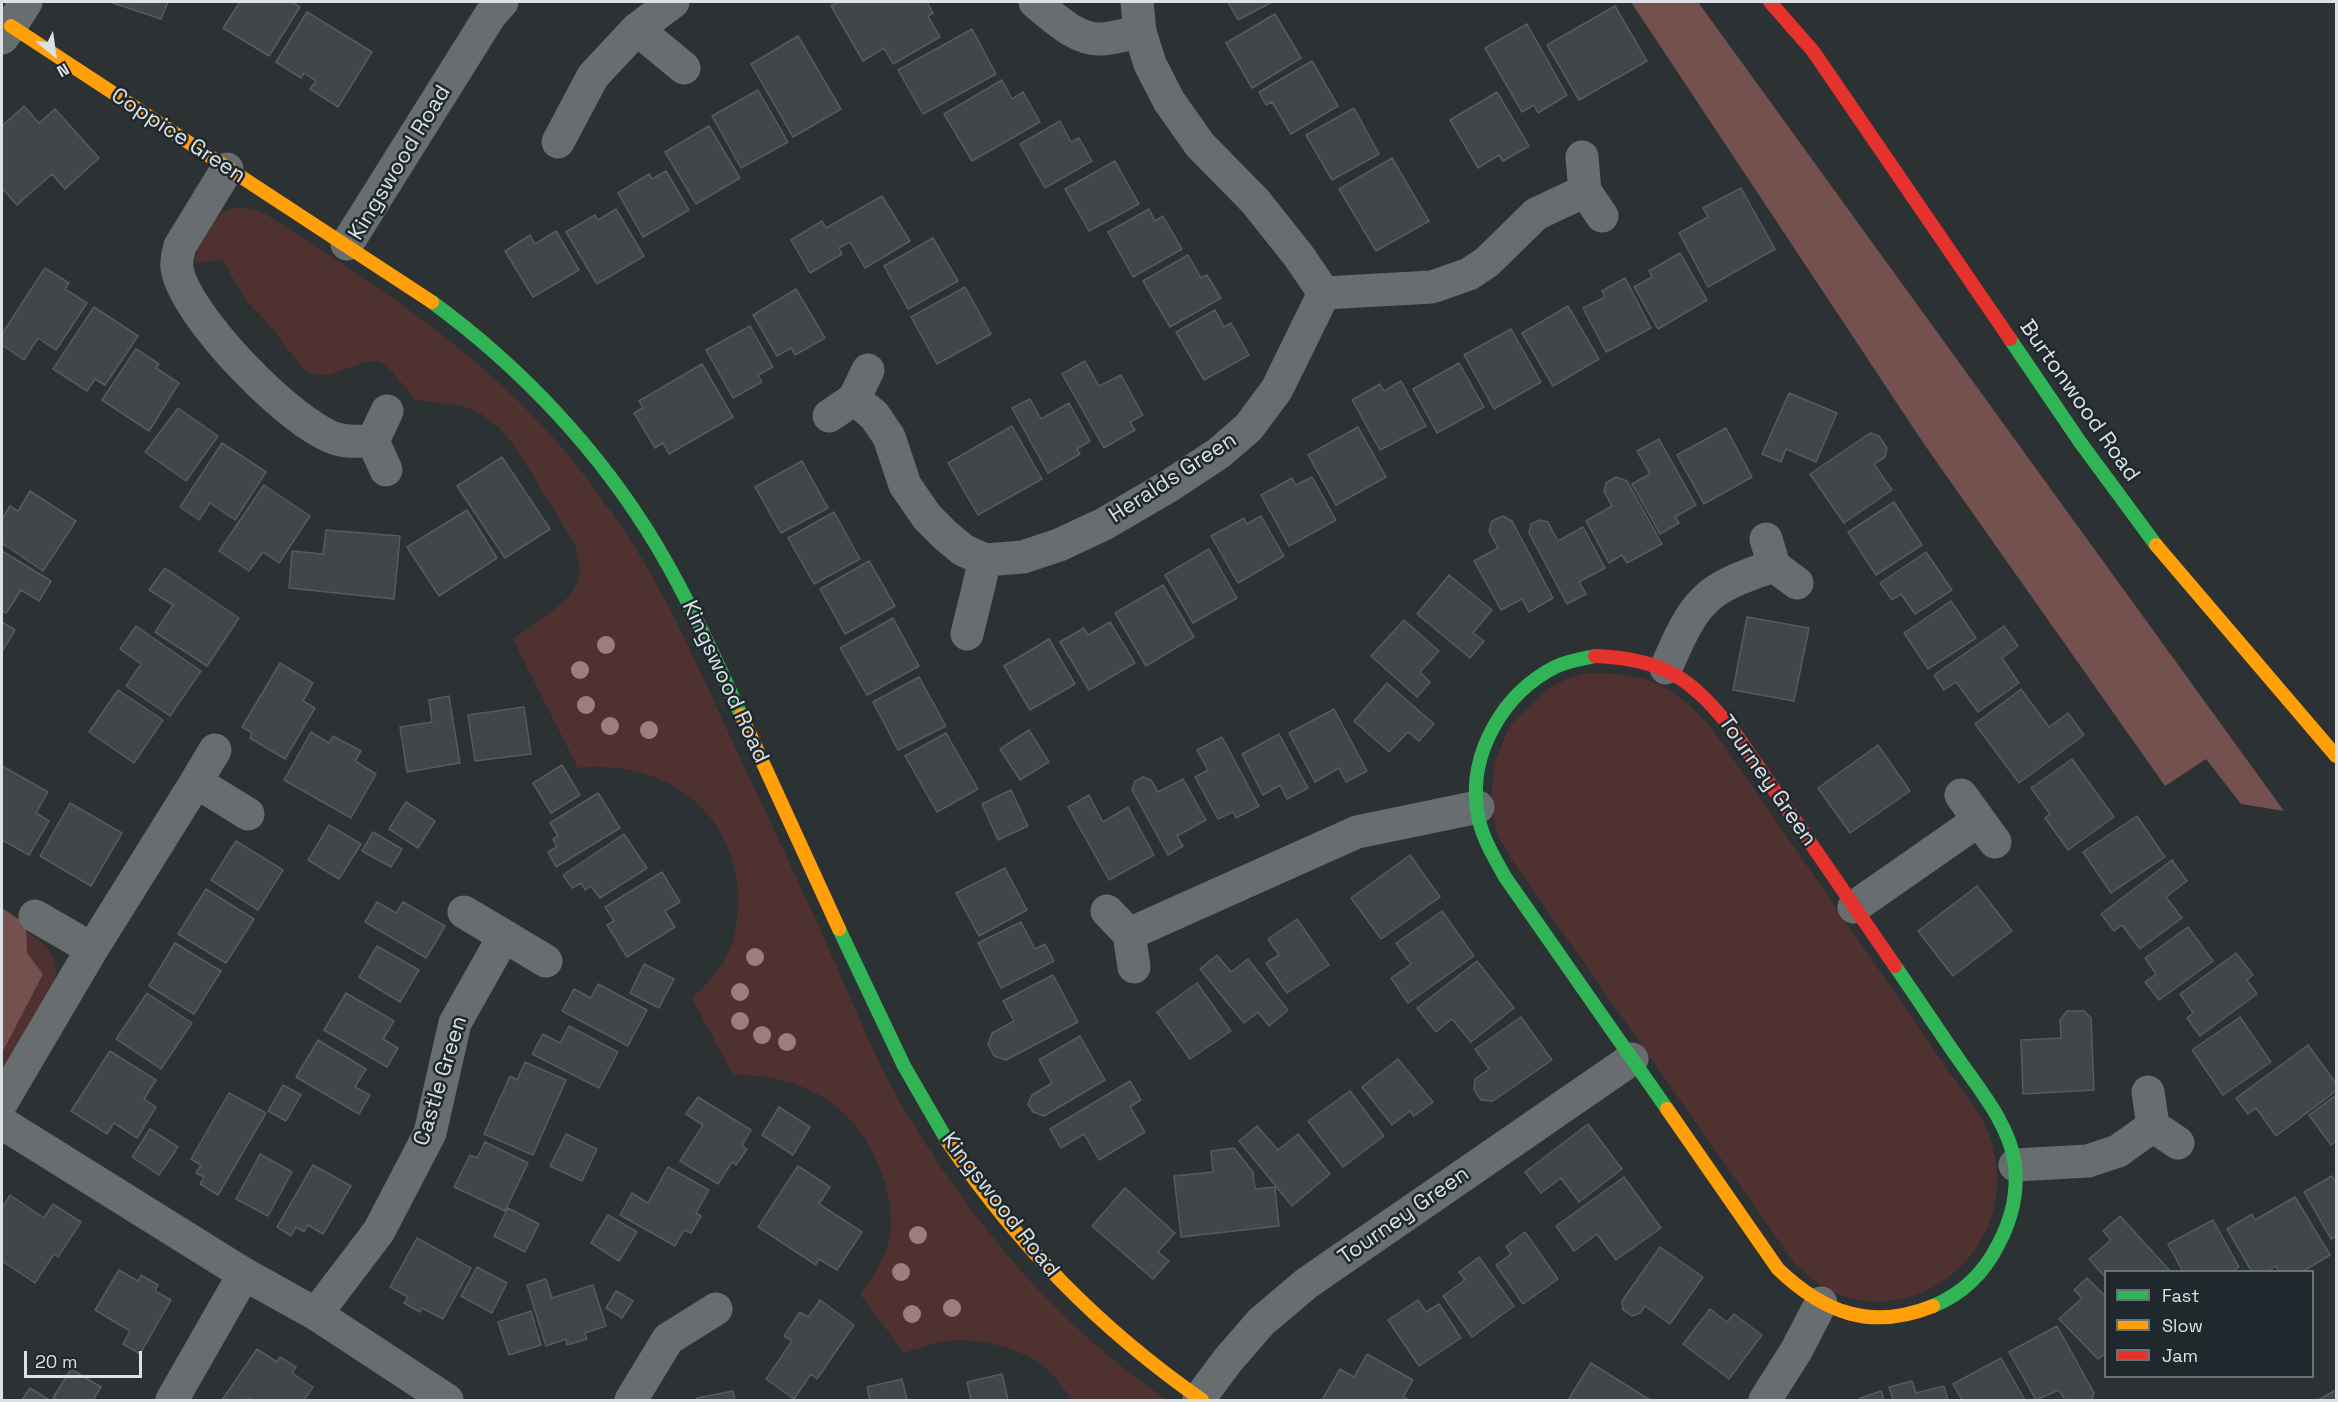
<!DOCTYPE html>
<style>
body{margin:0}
#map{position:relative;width:2338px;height:1402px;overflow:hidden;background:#2c3133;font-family:"Space Grotesk",sans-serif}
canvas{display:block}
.frame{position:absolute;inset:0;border:3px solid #dbe1e4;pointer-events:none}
.legend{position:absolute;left:2104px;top:1270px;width:210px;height:108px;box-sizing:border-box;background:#1f282c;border:2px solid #6a7276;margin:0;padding:8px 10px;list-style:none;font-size:18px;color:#dbe1e4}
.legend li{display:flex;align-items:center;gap:12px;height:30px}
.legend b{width:30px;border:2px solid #6a7276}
.north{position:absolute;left:24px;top:24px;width:60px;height:60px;-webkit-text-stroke:4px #1f282c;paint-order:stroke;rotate:151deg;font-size:16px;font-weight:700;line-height:24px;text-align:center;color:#dbe1e4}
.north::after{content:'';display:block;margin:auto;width:21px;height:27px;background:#dbe1e4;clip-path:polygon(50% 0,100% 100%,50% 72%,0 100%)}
.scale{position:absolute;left:24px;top:1351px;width:118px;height:27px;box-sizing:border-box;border:3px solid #dbe1e4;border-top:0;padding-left:8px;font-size:18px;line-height:21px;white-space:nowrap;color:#dbe1e4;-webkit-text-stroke:4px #1f282c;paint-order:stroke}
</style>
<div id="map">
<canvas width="2338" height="1402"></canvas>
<div class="frame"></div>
<ul class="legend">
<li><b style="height:8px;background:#30b455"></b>Fast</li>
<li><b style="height:8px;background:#ff9f0a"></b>Slow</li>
<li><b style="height:8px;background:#e5322d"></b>Jam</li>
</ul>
<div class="north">N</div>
<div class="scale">20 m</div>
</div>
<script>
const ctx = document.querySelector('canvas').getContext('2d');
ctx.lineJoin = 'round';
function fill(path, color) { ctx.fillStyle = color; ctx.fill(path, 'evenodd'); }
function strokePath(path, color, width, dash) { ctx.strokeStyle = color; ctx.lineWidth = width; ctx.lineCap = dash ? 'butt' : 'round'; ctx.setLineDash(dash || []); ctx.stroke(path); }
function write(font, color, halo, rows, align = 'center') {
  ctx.font = font + ' "Space Grotesk",sans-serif'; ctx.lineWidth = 5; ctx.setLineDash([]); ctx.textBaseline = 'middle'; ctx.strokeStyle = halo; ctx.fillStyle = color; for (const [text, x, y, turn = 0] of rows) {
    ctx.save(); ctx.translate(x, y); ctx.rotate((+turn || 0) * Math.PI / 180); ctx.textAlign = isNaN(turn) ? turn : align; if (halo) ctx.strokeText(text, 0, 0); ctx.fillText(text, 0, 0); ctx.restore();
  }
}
const green = new Path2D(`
 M236,207L252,209L267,215C370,281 474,347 555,440C579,466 600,496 620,525C665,589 696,663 729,734C765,811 801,886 835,963C855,1007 872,1052 896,1095C963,1213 1055,1324 1167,1400H1072C1062,1386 1052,1372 1038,1362C1014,1345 968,1336 940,1342C928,1345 916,1349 904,1353L860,1294C874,1276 884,1259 890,1237C894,1219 889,1200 885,1183C865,1111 806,1073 733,1075L692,998C704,986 716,974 725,960C736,940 739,914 738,893C733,806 659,759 578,768L513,639L559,606L569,596L577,583L580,570L575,544L512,442L498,427L481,414L463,406L416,400L388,367L378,361L366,362L328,375H316L303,369L268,323L248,303L222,260L195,263C196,241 214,212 236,207Z
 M1586,673C1648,672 1673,684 1713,730L1982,1119C1992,1140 1998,1161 1997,1185C1995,1262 1915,1322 1840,1295C1822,1288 1809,1276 1795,1264L1514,863L1498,836L1491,804L1494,764L1510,725L1548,689L1567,679Z
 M2,916C27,934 63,946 55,983L2,1070Z`);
const forest = new Path2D(`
 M1631,2H1698L2284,811L2241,804L2206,759L2165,786L1924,444Z
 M2,908L26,924L27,953L43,974L2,1053Z`);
const building = new Path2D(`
 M110,2H168L161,19Z
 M240,2H292L300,7L269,56L223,28Z
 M838,2H927L933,13L928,16L940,37L893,64L884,48L863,61L831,6Z
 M1228,2H1272L1238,20Z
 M1615,6L1647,61L1579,100L1547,45Z
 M307,12L372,52L338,107L310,89L316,81L304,73L301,78L276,62Z
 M1275,14L1301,58L1252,88L1226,43Z
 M1527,24L1567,95L1538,113L1534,105L1522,112L1485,48Z
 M972,29L996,74L923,114L898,70Z
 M798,36L841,109L793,137L751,64Z
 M1312,61L1338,106L1291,134L1272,102L1266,105L1259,92Z
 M1002,80L1012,99L1023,92L1040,122L972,161L944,114Z
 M758,90L788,142L741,168L712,116Z
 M1497,92L1529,146L1503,161L1499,155L1478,168L1450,120Z
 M24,106L39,123L55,109L99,158L65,189L52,174L17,205L2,188V126Z
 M1354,108L1379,154L1332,180L1306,135Z
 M1060,121L1071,142L1079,138L1092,161L1045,188L1020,144Z
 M709,126L740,178L696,204L665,152Z
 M1392,158L1429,221L1376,251L1339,189Z
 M1115,161L1139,204L1089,231L1065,189Z
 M666,171L689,210L643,237L618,193L649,174L652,179Z
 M1741,188L1775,249L1708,287L1679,233L1708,217L1703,208Z
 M882,196L910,241L865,268L850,242L839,248L842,254L810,273L791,240L822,221L826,228Z
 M616,209L644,256L597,284L566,232L595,215L598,220Z
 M1149,209L1155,221L1163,216L1182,249L1133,277L1108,232Z
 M556,231L579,270L533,297L505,251L530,235L535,244Z
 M933,238L958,281L908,309L884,266Z
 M1680,253L1707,300L1658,329L1634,287L1652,277L1649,271Z
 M1188,255L1201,278L1207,275L1221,298L1170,327L1143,281Z
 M45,268L69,283L65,289L87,303L56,350L38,338L24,360L2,345V334Z
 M1625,278L1651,328L1606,352L1583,308L1605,297L1602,291Z
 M965,287L991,334L937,364L911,317Z
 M796,289L825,338L795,355L791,348L777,356L753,315Z
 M1568,306L1599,359L1553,386L1522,333Z
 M94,307L138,336L105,385L95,379L87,391L53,369Z
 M1215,310L1224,327L1231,323L1249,355L1204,380L1176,332Z
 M750,326L773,367L758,375L762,382L733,398L706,350Z
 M1511,329L1541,382L1494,409L1464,355Z
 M136,349L159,364L156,368L179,383L149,431L102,400Z
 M1085,361L1099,386L1121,375L1143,415L1130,422L1135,430L1104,448L1062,374Z
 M1459,363L1484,407L1437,433L1413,389Z
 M702,364L733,417L669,454L663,443L655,448L634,413L643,408L639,401Z
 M1401,381L1426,426L1380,450L1352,400L1380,384L1384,391Z
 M1789,393L1837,413L1816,462L1786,449L1781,462L1762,454Z
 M1030,399L1041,419L1069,403L1090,441L1077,449L1080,454L1048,473L1012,408Z
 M178,408L218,436L186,481L145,452Z
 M1012,426L1042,479L978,515L948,463Z
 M1358,427L1386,477L1336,505L1308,455Z
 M1726,428L1752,477L1704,504L1677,455Z
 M1870,433L1879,436L1887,448L1885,457L1874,464L1892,490L1844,523L1810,474Z
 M1659,439L1696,505L1675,517L1679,523L1660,534L1632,484L1650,474L1637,451Z
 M222,443L266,472L235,520L210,503L199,520L180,507Z
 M502,457L550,529L505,558L457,486Z
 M802,461L828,508L781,533L755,487Z
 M1312,477L1336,520L1289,546L1261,495L1292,478L1296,485Z
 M1616,477L1627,481L1662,544L1627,563L1622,555L1609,563L1586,521L1612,506L1604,492L1606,483Z
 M264,485L310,516L279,563L263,552L249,571L219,551Z
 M30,491L76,521L43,571L2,543V519L10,506L18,511Z
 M1894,502L1922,545L1876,575L1848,532Z
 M467,510L497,558L439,596L407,547Z
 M834,512L860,559L814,584L788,538Z
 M1261,516L1284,556L1238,583L1211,536L1244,518L1247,524Z
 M1503,516L1512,521L1553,598L1529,612L1522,599L1501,610L1474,561L1498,548L1489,531L1492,521Z
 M1540,520L1548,522L1558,541L1583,527L1605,568L1579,582L1586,594L1567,604L1529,533L1531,524Z
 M326,530L400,536L394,599L289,588L292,551L323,554Z
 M1209,549L1237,598L1193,623L1165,575Z
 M2,551L51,581L39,601L21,590L6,613L2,611Z
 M1926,552L1952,590L1915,614L1901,594L1892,600L1880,583Z
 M869,561L895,606L845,634L820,589Z
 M165,568L239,618L207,666L155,632L173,605L149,590Z
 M1449,575L1492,610L1473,633L1484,641L1470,658L1417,614Z
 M1163,585L1194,637L1146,666L1115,613Z
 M1951,601L1976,638L1928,669L1904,633Z
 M1747,617L1809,628L1794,701L1733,690Z
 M893,618L919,666L867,695L840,648Z
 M1404,620L1439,651L1420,672L1430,682L1417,697L1371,656Z
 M2,622L15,630L3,650L2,649Z
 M1110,622L1135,663L1089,690L1060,642L1084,628L1088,635Z
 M136,626L201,671L170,716L126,686L141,664L120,649Z
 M2004,626L2018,646L2002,658L2019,683L1978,712L1956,682L1944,690L1934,675Z
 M1049,639L1075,684L1030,710L1004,666Z
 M280,663L313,683L303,701L315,708L285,759L250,738L252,733L242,727Z
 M919,677L946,726L898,750L873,702Z
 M1387,683L1434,724L1419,741L1408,732L1389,752L1354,721Z
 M2021,689L2049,727L2068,713L2084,735L2019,783L1975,724Z
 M118,690L163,720L134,763L89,732Z
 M449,696L460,763L407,772L400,727L432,722L429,700Z
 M524,707L531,754L475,761L468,715Z
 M1334,709L1367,771L1346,782L1339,768L1315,782L1289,733Z
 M1029,730L1049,762L1020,780L1000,749Z
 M311,732L329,743L333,736L361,751L355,761L376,774L351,818L284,780Z
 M946,733L978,789L937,812L905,756Z
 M1279,734L1308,788L1287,799L1280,785L1263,795L1242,754Z
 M1222,737L1259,806L1236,818L1233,812L1218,819L1195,777L1208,770L1197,750Z
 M1878,745L1910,791L1850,833L1818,788Z
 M2072,759L2114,817L2068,850L2045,818L2050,814L2031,788Z
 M562,765L580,795L551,813L533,783Z
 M2,766L48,792L36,813L49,821L29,855L2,840Z
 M1143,777L1151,780L1158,792L1183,779L1206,820L1177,836L1183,846L1168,855L1132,790L1135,781Z
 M1011,790L1028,826L998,840L982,804Z
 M598,793L620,828L556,867L548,852L557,847L553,839L558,836L550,823Z
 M1089,795L1103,822L1128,807L1154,855L1109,880L1068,807Z
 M406,802L435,821L418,848L389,829Z
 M70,803L122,833L91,886L40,856Z
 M2137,816L2165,857L2111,893L2083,852Z
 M329,825L361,844L339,879L308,860Z
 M373,832L402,849L391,867L362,851Z
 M624,834L647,868L600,898L591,886L585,890L581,883L572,888L563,875Z
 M236,841L283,870L258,910L211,880Z
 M1410,855L1440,897L1381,939L1351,898Z
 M2172,860L2187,881L2166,897L2182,918L2140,949L2122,925L2114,931L2101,914Z
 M1005,868L1027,910L979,936L956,893Z
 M662,872L680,902L665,911L675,927L627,957L607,925L614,921L605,907Z
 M1977,886L2012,931L1953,976L1918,931Z
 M206,889L254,919L226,963L178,934Z
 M377,902L396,913L403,902L445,926L426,958L365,922Z
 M1442,911L1474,956L1408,1003L1391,978L1411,964L1396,943Z
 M1297,919L1329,965L1287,993L1266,963L1279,955L1268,939Z
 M1021,922L1035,949L1045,944L1054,961L1001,988L978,943Z
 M2188,927L2213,961L2159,1000L2145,982L2156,974L2145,958Z
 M175,943L221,971L194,1014L149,986Z
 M377,946L419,970L400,1002L359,977Z
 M2236,953L2253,975L2247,980L2257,994L2200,1036L2187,1018L2193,1013L2180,994Z
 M1217,955L1231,972L1248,959L1288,1010L1269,1026L1258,1012L1244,1023L1200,969Z
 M1477,961L1514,1008L1471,1042L1452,1019L1436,1032L1417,1008Z
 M644,964L674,979L659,1008L630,993Z
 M1053,975L1078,1022L1006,1060L994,1056L988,1044L992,1033L1014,1021L1003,1001Z
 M1197,983L1231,1031L1190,1059L1157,1012Z
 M598,984L647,1010L628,1046L562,1011L574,989L591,998Z
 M147,993L192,1023L161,1069L116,1039Z
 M346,993L394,1021L383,1039L398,1048L387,1067L324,1030Z
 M2067,1011H2084L2091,1018L2094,1090L2023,1094L2021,1040L2061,1038L2060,1020Z
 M1521,1017L1552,1060L1493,1101L1481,1100L1474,1090L1475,1079L1489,1069L1475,1049Z
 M2240,1017L2271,1062L2223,1095L2192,1050Z
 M569,1026L618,1052L599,1088L532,1054L543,1034L560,1043Z
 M1080,1036L1105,1080L1044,1116L1033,1112L1028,1104L1032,1095L1052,1083L1039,1060Z
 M318,1040L366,1069L355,1087L370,1095L359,1114L296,1077Z
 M2308,1045L2336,1083V1091L2276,1136L2256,1108L2248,1114L2236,1098Z
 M110,1051L156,1080L144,1099L156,1107L137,1138L114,1123L107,1134L71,1111Z
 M1398,1059L1433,1102L1414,1116L1410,1111L1392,1125L1362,1087Z
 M525,1062L566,1080L533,1155L484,1134L510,1076L517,1080Z
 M1130,1081L1141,1100L1130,1107L1145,1132L1099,1160L1084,1134L1061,1148L1050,1129Z
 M283,1085L301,1095L286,1121L268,1111Z
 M1350,1091L1384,1136L1343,1167L1308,1121Z
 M229,1093L266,1113L218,1195L200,1184L204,1177L196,1173L201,1165L191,1159Z
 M2336,1095V1141L2331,1145L2309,1115Z
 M698,1097L751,1130L742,1146L747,1149L736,1165L732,1162L718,1184L680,1161L703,1125L686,1114Z
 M779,1107L810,1127L793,1155L762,1135Z
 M1588,1124L1622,1169L1579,1202L1561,1178L1541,1193L1525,1172Z
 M1257,1126L1278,1150L1298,1134L1330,1174L1292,1206L1239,1141Z
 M150,1129L178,1147L159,1175L132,1157Z
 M566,1134L597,1149L582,1181L550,1166Z
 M485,1142L528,1163L505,1211L454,1187L470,1155L477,1158Z
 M1234,1148L1253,1172L1255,1189L1275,1187L1279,1226L1181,1237L1174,1176L1213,1172L1211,1151Z
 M260,1154L292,1172L268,1216L236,1199Z
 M313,1165L351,1186L323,1234L308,1225L304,1232L296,1227L291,1236L277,1227Z
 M798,1166L830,1187L819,1204L862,1232L837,1270L819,1259L816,1265L758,1227Z
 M668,1167L709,1190L696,1213L701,1216L691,1233L684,1230L675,1246L620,1215L632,1193L648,1203Z
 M2332,1176L2336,1184V1236L2331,1239L2304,1192Z
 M1624,1177L1661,1228L1616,1260L1597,1234L1574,1251L1556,1226Z
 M1125,1188L1175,1233L1158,1252L1169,1261L1153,1279L1092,1226Z
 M10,1195L44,1218L53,1204L81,1222L58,1257L54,1254L35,1283L2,1261V1208Z
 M2295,1197L2330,1255L2302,1272H2279L2276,1266L2267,1272H2252L2227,1229L2252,1214L2255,1220Z
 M508,1208L539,1224L525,1252L494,1236Z
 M608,1215L637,1232L619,1261L591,1243Z
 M2120,1216L2171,1272H2106V1278L2089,1259L2111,1240L2103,1231Z
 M2213,1220L2239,1267L2230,1272H2183L2168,1244Z
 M1525,1232L1558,1279L1523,1304L1496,1265L1511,1254L1506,1246Z
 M417,1238L471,1268L443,1319L422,1308L420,1312L404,1303L408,1297L390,1287Z
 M1660,1247L1703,1277L1670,1324L1645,1306L1640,1313L1632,1316L1623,1310L1622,1301Z
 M1479,1257L1514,1306L1472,1337L1443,1296L1465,1280L1459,1272Z
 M477,1267L507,1283L492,1313L461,1296Z
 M119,1270L138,1281L141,1275L158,1285L155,1291L171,1300L140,1354L123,1344L130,1331L95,1310Z
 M2087,1278L2106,1297V1353L2098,1359L2059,1319L2082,1298L2074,1290Z
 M546,1279L552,1298L593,1285L606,1326L585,1333L587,1339L567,1345L566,1339L546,1346L527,1285Z
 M616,1291L633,1301L622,1318L606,1308Z
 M820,1300L854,1325L817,1379L811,1374L794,1399L766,1379L792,1341L784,1336L800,1312L808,1317Z
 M1418,1300L1426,1312L1439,1304L1461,1338L1419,1366L1388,1320Z
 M1710,1309L1727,1322L1734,1314L1762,1335L1729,1379L1683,1344Z
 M531,1311L541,1345L509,1355L498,1322Z
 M2057,1326L2094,1393L2092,1400H2065L2059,1390L2036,1400L2009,1352Z
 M257,1349L277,1362L280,1357L296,1367L292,1373L313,1387L304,1400H251L248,1398L247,1400H222Z
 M1367,1354L1413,1380L1403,1397L1409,1400H1322L1340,1369L1354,1377Z
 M2001,1358L2025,1400H1962L1953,1384Z
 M1591,1363L1650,1400H1568Z
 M71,1369L101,1387L93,1400H58L53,1398Z
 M1002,1374L1008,1400H971L967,1382Z
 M902,1379L907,1400H870L867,1387Z
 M1912,1381L1916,1393L1944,1386L1948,1400H1893L1889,1387Z
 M30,1388L49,1400H22Z
 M2336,1390V1400H2318Z
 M733,1391L735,1400H697V1398Z
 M1881,1391L1884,1400H1860V1398Z`);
const street = new Path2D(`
 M1035,2C1053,17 1077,41 1103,39C1115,38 1128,34 1140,32
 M1137,2L1140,32L1150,64L1169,101L1200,145L1255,201L1298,255L1324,293
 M637,29L673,2
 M2,38L11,26L26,2
 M558,142L593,76L637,29L684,68
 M1582,157L1585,191L1602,216
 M227,169L180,246C178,253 176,260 177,268C183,314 296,431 341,440C351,442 363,441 373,441
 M347,244L491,14L502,2
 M1324,293L1432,287L1469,274L1487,262L1536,214L1585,191
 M854,399L874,415L889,437L905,485L927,517L945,535L963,550L985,560L1023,557L1059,545L1104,524L1169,486L1219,453L1249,427L1277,389L1324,293
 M829,416L854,399L868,370
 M386,470L373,441L387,411
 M1766,539L1774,566L1797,583
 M967,634L985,560
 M1666,668C1695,601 1703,589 1774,566
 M215,750L196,782L248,814
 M1961,795L1995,842
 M1854,907L1979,820
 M1107,911L1129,934L1134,967
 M464,912L546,961
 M35,916L92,949
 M1129,934L1357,832L1478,807
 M2148,1092L2153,1126L2178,1143
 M2,1102L92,949L196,782
 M2,1123L244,1274L316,1314L447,1400
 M2015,1165L2088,1161L2118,1151L2153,1126
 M316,1314L379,1231L430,1133L455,1023L504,936
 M1199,1399L1228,1360L1261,1322L1307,1283L1632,1059
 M172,1400L244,1274
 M631,1400L668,1339L716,1309
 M1765,1400L1796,1351L1821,1303`);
const fast = new Path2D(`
 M432,302C522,368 601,452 658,548C690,602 715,658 741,715
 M2010,339L2080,442L2156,545
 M1595,656C1581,659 1567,661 1555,667C1504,693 1469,752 1477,809C1480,835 1493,855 1505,877L1667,1109
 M839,929L904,1066L948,1142
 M1895,966C1916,996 1936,1027 1957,1057C1979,1089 2010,1125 2015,1165C2018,1193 2011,1221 1998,1245C1984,1273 1962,1294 1933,1306`);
const slow = new Path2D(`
 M11,26L432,302
 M2156,545L2336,756
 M741,715L839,929
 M1667,1109L1778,1269C1824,1313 1871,1331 1933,1306
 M948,1142C1018,1245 1099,1328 1202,1400`);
const jam = new Path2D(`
 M1770,2L1813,51L2010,339
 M1595,656C1666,659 1692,679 1735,733L1895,966`);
const trees = [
 [606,645],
 [580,670],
 [586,705],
 [610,726],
 [649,730],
 [755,957],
 [740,992],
 [740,1021],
 [762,1035],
 [787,1042],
 [918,1235],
 [901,1272],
 [952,1308],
 [912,1314]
];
const streetNames = [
 ["Coppice Green",178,136,33],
 ["Kingswood Road",400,163,-59],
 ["Burtonwood Road",2079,401,55],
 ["Heralds Green",1173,478,-33],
 ["Kingswood Road",725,682,65],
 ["Tourney Green",1767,781,55],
 ["Castle Green",441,1081,-73],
 ["Kingswood Road",1000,1205,52],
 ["Tourney Green",1404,1216,-35]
];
fill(green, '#4f3130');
fill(forest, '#74504e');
fill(building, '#424648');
strokePath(building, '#565b5d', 1.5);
strokePath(street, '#686d70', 33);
strokePath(fast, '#30b455', 14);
strokePath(slow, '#ff9f0a', 14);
strokePath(jam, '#e5322d', 14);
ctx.fillStyle = '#9d7e7c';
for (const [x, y] of trees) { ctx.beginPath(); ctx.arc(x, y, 9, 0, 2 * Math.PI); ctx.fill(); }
write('22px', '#dbe1e4', '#1f282c', streetNames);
</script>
